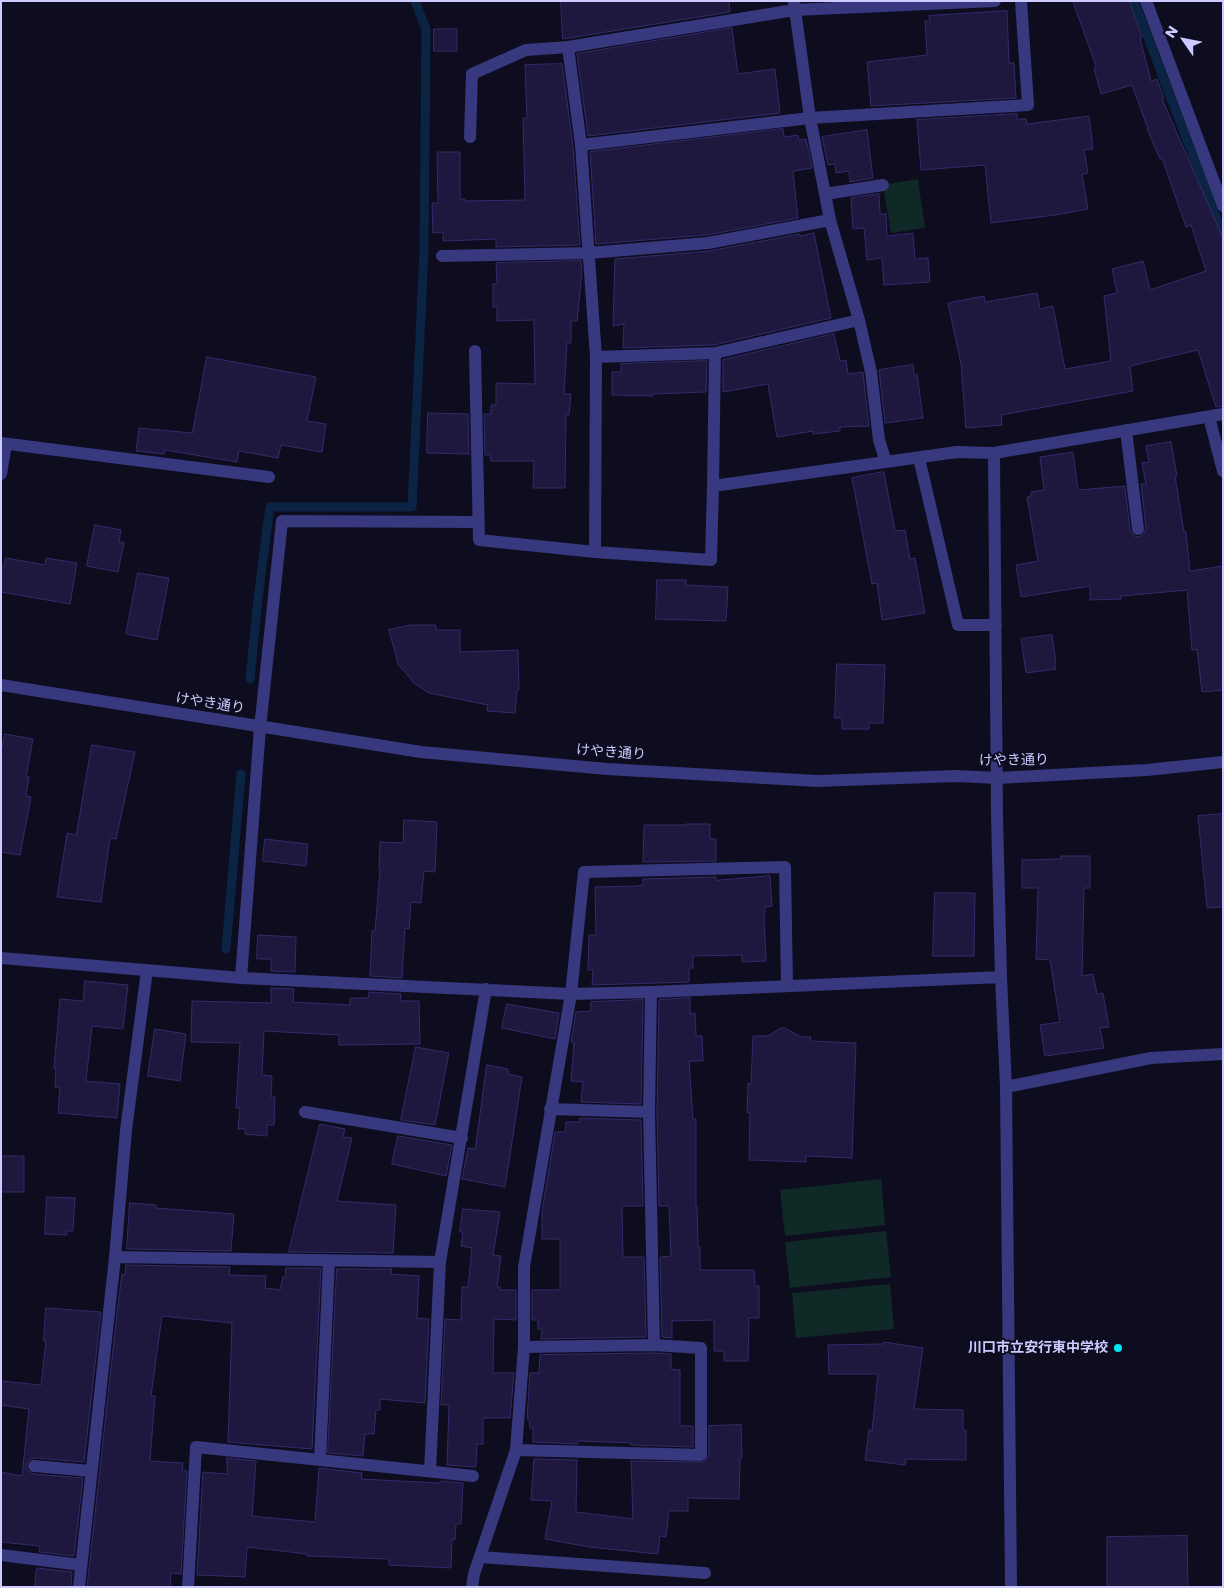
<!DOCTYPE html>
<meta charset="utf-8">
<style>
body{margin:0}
#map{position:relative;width:1224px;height:1588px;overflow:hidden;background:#0e0c1f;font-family:Poppins,sans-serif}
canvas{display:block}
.frame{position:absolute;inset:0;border:2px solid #cdcaff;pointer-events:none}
.north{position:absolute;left:1159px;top:15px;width:50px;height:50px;-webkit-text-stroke:4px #0e0c1f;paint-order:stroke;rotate:303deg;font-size:14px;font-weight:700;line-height:20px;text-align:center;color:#cdcaff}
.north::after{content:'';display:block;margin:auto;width:18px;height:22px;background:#cdcaff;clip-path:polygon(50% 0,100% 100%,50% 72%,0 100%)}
</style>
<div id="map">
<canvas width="1224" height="1588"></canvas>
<div class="frame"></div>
<div class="north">N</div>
</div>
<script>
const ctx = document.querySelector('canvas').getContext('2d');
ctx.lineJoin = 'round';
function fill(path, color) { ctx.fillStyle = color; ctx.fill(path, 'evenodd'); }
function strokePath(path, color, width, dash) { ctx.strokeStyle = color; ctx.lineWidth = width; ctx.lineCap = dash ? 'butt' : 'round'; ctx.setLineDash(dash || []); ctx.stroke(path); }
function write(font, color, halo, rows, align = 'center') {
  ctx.font = font + ' Poppins,"Noto Sans JP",sans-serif'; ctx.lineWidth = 4; ctx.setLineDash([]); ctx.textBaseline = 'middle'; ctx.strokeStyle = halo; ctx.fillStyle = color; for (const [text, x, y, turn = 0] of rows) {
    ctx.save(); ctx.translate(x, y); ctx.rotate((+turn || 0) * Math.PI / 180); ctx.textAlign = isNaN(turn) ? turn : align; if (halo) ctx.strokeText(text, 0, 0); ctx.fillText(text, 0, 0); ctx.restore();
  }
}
const green = new Path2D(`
 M918,179L925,228L891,233L883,185Z
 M881,1179L885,1225L785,1236L780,1190Z
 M886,1231L891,1277L790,1288L785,1242Z
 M890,1284L894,1329L796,1338L792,1293Z`);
const stream = new Path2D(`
 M1134,1L1223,235
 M250,679L258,598L270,507H412L424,250L426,29L415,1
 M226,949L241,774`);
const building = new Path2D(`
 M561,1H729L730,12L563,39Z
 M1073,1H1129L1142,37L1140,38L1151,81L1157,79L1164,98L1162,99L1223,238V406L1216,407L1198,350L1130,366L1133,391L1001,415L1002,425L966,428L961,364L948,303L984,296L985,302L1037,293L1040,309L1053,306L1065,369L1111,361L1104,296L1117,293L1112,269L1143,261L1150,290L1206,271L1191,225L1186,227L1162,158L1160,159L1147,129H1148L1132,85L1101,94L1094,68L1096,67Z
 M1007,11L1009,63H1014L1016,98L871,106L867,62L927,55L925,21H930L929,16Z
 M732,28L738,74L775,69L780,113L588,136L577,54Z
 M434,29H457V51H434Z
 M562,64L573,146L580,245L496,247V239L443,241V232L433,233L432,203H438L437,152H460V199H465V201L525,200L523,118H527L525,65Z
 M1017,114V119H1026L1027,124L1089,116L1093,149L1084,150L1088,173L1082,174L1088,209L1055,215L991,223L985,165L921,170L917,120Z
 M783,129L784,137L798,135L799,140L806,139L812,168L793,171L798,218L707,235L596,244L590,152Z
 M867,130L873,178L850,182L849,171L836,173L835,164L828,165L822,137Z
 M879,194L880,214H886L887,236L913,233L915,259L928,258L930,282L884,285L882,258L867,260L864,228L853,229L851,198Z
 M814,233L831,318L714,345L623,348L624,324L613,326L615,259L709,251L800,234V236Z
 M581,261L582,272L577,321H571V343H567L564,394H571L569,415H566L565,488H533L534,461H491L490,455H485L484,414H491V405H496V383L535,384L534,320L497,321V307H493V284H497L496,263Z
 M834,334L840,361L846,360L848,374L863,372L869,426L840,427V431L813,434V431L777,437L768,384L723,392V360Z
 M207,357L316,377L307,421L326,424L322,452L281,445L278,458L239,451L237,462L165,450L164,454L136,451L139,428L192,433Z
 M707,361L706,392L653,394V396L612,395V372H621V364Z
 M913,365L914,375L917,374L923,418L885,423L879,370Z
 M428,413L468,414L469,454L427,453Z
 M1171,442L1177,476H1175L1184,532H1186L1190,571L1223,566V690L1202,692L1197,649L1192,650L1187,590L1121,596V599L1090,600V586L1021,597L1016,565L1038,561L1027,497L1031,496V492L1044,490L1040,457L1073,452L1078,490L1125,486L1130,530L1134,536L1138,537L1143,535L1146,529L1141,484H1146L1142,463L1149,462L1146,446Z
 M884,472L895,531L905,530L910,559L915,558L925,613L882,620L877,583L872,584L852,478Z
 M95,525L121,530L119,542L124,543L118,572L87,566Z
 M6,558L45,565L46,558L77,563L70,604L1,592V566H4Z
 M138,573L169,578L157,640L126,634Z
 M657,580H686V585L728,587L726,621L656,619Z
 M411,625H436V630H460V652L518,650L519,690H517L515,713L487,711L488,705L429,693L414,683L398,664L389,630Z
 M1052,635L1056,662L1054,663L1056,669L1026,673L1021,639Z
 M837,664L885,665L883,723H869V729H842V718H835Z
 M5,734L33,739L26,777H29L26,796L31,797L20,855L1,852V753Z
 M92,745L135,752L116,839L110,838L101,902L57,897L67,833L76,835Z
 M1223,814V907L1207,908L1198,816Z
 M404,820L437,822L435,872L424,871L421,903L411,902L409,929L405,928L402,978L370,976L372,931H375L380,870L379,869L380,842L403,843Z
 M686,824H710V839H716V861L643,862L644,825H686Z
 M265,839L308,844L306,866L263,861Z
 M1061,856H1090V888H1084L1082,976L1093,974L1097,994L1103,993L1109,1027L1100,1028L1104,1048L1045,1056L1040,1025L1060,1022L1050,960L1036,959L1038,888H1022V860L1061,859Z
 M770,876L772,906L765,907L764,919L766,961L742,962V955L693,956V968H689V982L592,985L593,970H588L589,935H596L595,887L636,886L643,885V879L716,877V880Z
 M935,893H975L974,956H933Z
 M258,935L296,937L295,972L271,971V959H257Z
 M85,981L128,985L123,1029L92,1026L86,1081L120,1084L117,1118L58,1113L60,1087H55L56,1069H54L60,999L83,1001Z
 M271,988L294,989L293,1002L350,1005V998H368L369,992L401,994L400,1001H419L420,1044L339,1045V1035L264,1031L262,1075L272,1076L271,1097H275L274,1125H267V1136L245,1134V1129H238L240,1108H236L240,1043L191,1042L192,1001L271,1003Z
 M690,998V1014L695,1013L696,1036H702L703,1061H689L693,1119H696V1207H697L698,1247H700V1270H754L755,1286H759V1318H749L748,1361H724V1351H714V1320L672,1321V1338L662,1337L660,1257L671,1256L669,1206H659L657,1112L659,1000Z
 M643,1000L641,1104L581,1102L583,1082L571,1081L574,1043L571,1042L576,1012L591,1011V1002Z
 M507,1004L559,1013L555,1039L502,1028Z
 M785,1028L801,1037H811L810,1041L856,1043L852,1158L806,1156V1162L749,1160L750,1113H747L748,1083L751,1084L753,1036H768L779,1029Z
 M155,1029L186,1034L180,1081L148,1076Z
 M416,1047L449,1053L435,1125L401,1120Z
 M487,1065L508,1069V1074L522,1077L505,1187L462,1179L468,1148L475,1149Z
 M580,1118L641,1120L643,1206H622L623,1257H644L646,1337L541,1339L542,1329H538V1320H532V1290H560V1239H542V1212L555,1132H565L566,1122H580Z
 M320,1124L345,1129L343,1137L352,1138L337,1201L396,1205L393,1253L289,1252Z
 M398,1136L452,1145L446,1176L392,1164Z
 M1,1156H24V1192H1Z
 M47,1197L75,1198L73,1231H67L66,1235L45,1234Z
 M130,1203L156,1205V1208L234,1214L231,1251L127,1249Z
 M463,1209L500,1212L493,1255L501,1256L497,1287H500V1290H516V1320L494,1319L493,1373H514L510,1418H483V1444H477L476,1467L447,1465L449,1405H441L445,1319L461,1320L462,1287H468L472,1248L461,1246L463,1232H460Z
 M126,1265L230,1267L229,1275L266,1276L265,1288L280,1290L283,1277H285L286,1268H321L312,1449L228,1442L232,1323L162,1316L151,1396H155L150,1461L183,1463L182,1470L187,1471L181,1574L171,1573L170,1587H87L117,1313L122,1274L125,1275Z
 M337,1269H392L391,1274L419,1276L417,1318L429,1319L425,1403L380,1399V1410H376L374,1434H365L363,1456L328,1453Z
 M46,1308L101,1312L84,1462L35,1458L30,1459L26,1465L27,1470L33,1474L83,1478L74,1556L39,1552L40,1546L1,1542V1472L22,1476L29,1409L1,1405V1381L41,1385L46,1341H44Z
 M884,1342L923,1348L914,1409L963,1410V1430H966V1460L906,1459L905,1465L865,1460L869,1430L872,1431L878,1374H829L828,1345L883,1344Z
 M654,1353L671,1354V1369L680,1370V1426H693V1447L631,1445V1443L578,1441V1444L533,1442V1428H530L529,1419H527L530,1373H539L540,1355Z
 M741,1425L742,1458L740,1459L739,1499L688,1498V1511H669L666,1537L660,1536L658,1554L589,1547L545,1539L552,1501L531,1500L534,1459L577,1460L576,1512L633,1519L631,1461L704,1462L709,1455V1426Z
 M227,1458L256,1461L252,1516L315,1522L319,1468L362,1473L361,1479L440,1483L441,1481L463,1483L461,1524H456L455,1540L452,1539L451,1568L389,1565V1559L307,1556V1554L247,1547L245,1577L197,1575L203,1472L227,1474Z
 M1187,1536L1188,1587H1107V1537Z
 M37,1568L72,1572L71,1587H35Z`);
const minor = new Path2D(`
 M1146,1L1223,206
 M794,2L810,118L825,194L830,220L859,320L871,372L879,440L886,462
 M568,47L581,145L596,357L595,552
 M470,137L472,74L526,50L568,47L794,10L995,1
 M581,145L810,118L1028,105L1021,1
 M825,194L883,185
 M442,256L589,253L708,243L830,220
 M475,351L479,540L595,552L711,560L713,486L957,452L994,453L1223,414
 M596,357L715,353
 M1209,417L1223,471
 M1126,430L1138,529
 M1,443L269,477
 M994,453L997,816L1001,977L1006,1087L1011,1587
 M919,458L958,625H996
 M1,474L6,444
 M713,486L715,353L859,320
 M1,685L421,752L607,769L817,781L956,776L997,778L1147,770L1223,762
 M1,958L241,978L571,994L651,992L1001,977
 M241,978L260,728L282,521L478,522
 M651,992L649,1112L654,1345
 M1006,1087L1151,1058L1223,1054
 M550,1109L649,1112
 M305,1112L462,1138
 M115,1257L440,1262
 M516,1450L701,1455V1348L654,1345L524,1347
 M320,1460L329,1261
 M34,1466L91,1471
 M430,1471L440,1262L486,989
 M1,1555L81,1565
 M480,1557L705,1573
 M79,1587L115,1257L126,1130L147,970
 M188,1587L196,1447L473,1476
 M472,1587L474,1574L516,1450L524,1347V1267L571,994L584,872L785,867L787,986`);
const markers = [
 [1118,1348,5,"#01e8f4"]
];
const streetNames = [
 ["けやき通り",210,704,9],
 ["けやき通り",611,753,4],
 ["けやき通り",1014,761,-1]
];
const poiNames = [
 ["川口市立安行東中学校",1108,1348]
];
fill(green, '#0f2926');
strokePath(stream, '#0c2443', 9);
fill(building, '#1e183f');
strokePath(building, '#342b6b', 1);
strokePath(minor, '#37387e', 12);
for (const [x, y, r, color] of markers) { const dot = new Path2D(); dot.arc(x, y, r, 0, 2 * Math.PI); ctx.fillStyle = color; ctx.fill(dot); strokePath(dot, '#0e0c1f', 2); }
write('14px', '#cdcaff', '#0e0c1f', streetNames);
write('bold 14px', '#cdcaff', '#0e0c1f', poiNames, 'right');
</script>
